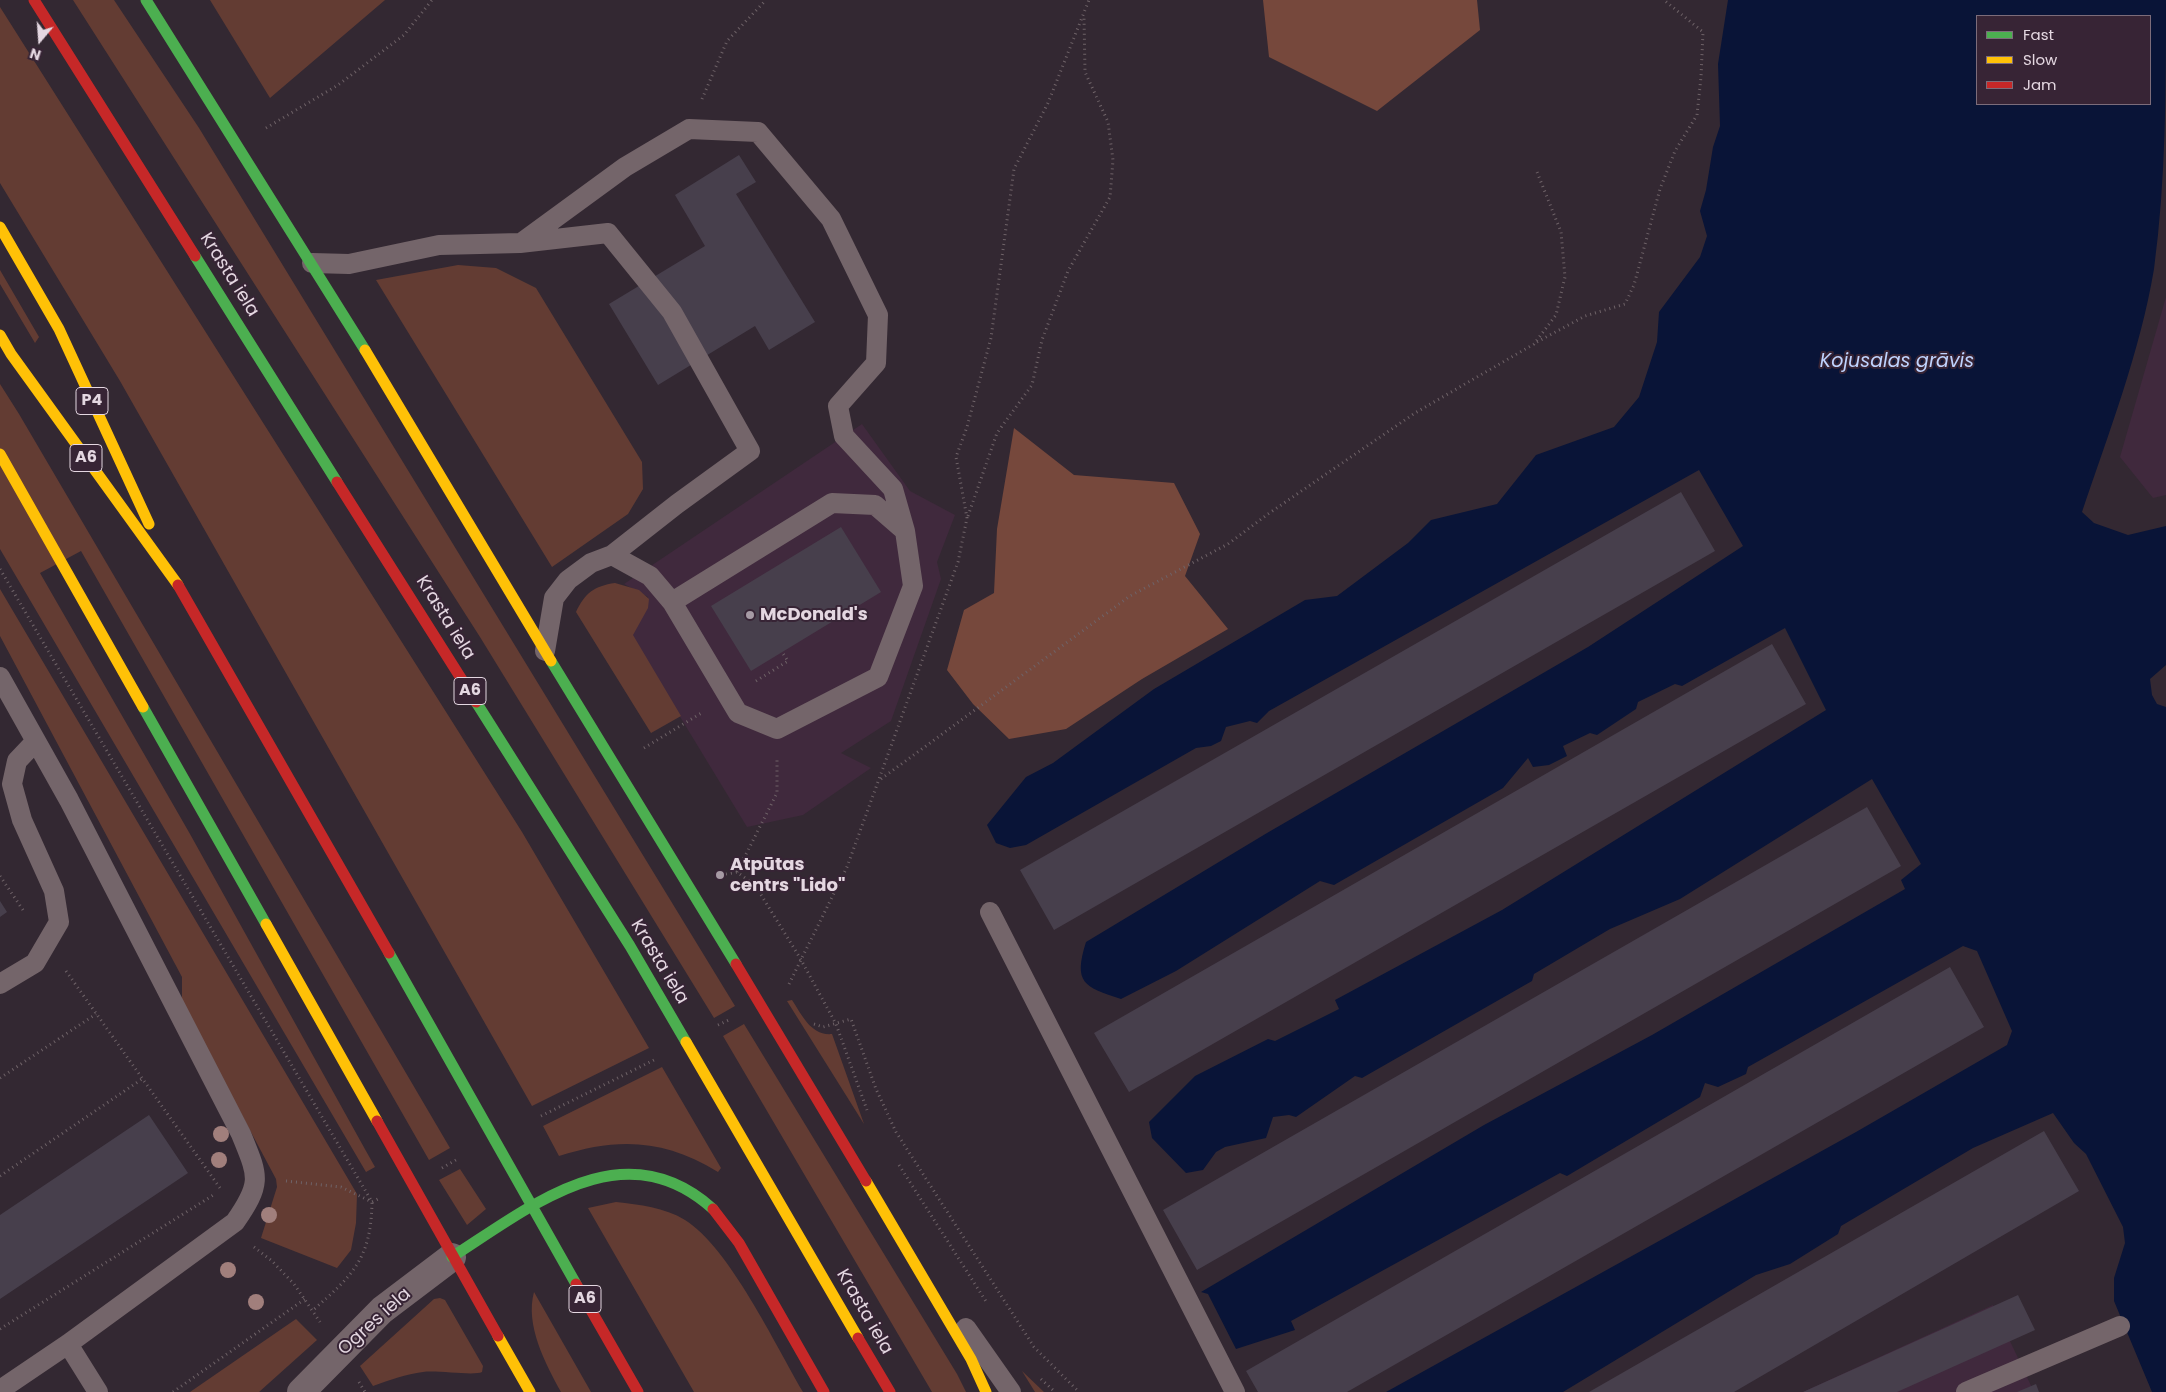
<!DOCTYPE html>
<meta charset="utf-8">
<style>
body{margin:0}
#map{position:relative;width:2166px;height:1392px;overflow:hidden;background:#332832;font-family:Poppins,sans-serif}
canvas{display:block}
.legend{position:absolute;left:1976px;top:15px;width:175px;height:90px;box-sizing:border-box;background:#372435;border:1px solid #7c6c7a;margin:0;padding:6px 9px;list-style:none;font-size:15px;color:#e4d7e1}
.legend li{display:flex;align-items:center;gap:10px;height:25px}
.legend b{width:25px;border:1px solid #7c6c7a}
.north{position:absolute;left:15px;top:15px;width:50px;height:50px;-webkit-text-stroke:4px #372435;paint-order:stroke;rotate:198deg;font-size:14px;font-weight:700;line-height:20px;text-align:center;color:#e4d7e1}
.north::after{content:'';display:block;margin:auto;width:18px;height:22px;background:#e4d7e1;clip-path:polygon(50% 0,100% 100%,50% 72%,0 100%)}
</style>
<div id="map">
<canvas width="2166" height="1392"></canvas>
<ul class="legend">
<li><b style="height:6px;background:#4caf50"></b>Fast</li>
<li><b style="height:6px;background:#ffc107"></b>Slow</li>
<li><b style="height:6px;background:#c62828"></b>Jam</li>
</ul>
<div class="north">N</div>
</div>
<script>
const ctx = document.querySelector('canvas').getContext('2d');
ctx.lineJoin = 'round';
function fill(path, color) { ctx.fillStyle = color; ctx.fill(path, 'evenodd'); }
function strokePath(path, color, width, dash) { ctx.strokeStyle = color; ctx.lineWidth = width; ctx.lineCap = dash ? 'butt' : 'round'; ctx.setLineDash(dash || []); ctx.stroke(path); }
function write(font, color, halo, rows, align = 'center') {
  ctx.font = font + ' Poppins,sans-serif'; ctx.lineWidth = 4; ctx.setLineDash([]); ctx.textBaseline = 'middle'; ctx.strokeStyle = halo; ctx.fillStyle = color; for (const [text, x, y, turn = 0] of rows) {
    ctx.save(); ctx.translate(x, y); ctx.rotate((+turn || 0) * Math.PI / 180); ctx.textAlign = isNaN(turn) ? turn : align; if (halo) ctx.strokeText(text, 0, 0); ctx.fillText(text, 0, 0); ctx.restore();
  }
}
const built = new Path2D(`
 M2166,297V495L2153,498L2120,457Z
 M862,424L910,491L955,515L937,562L941,579L891,721L841,753L871,768L803,815L747,827L631,636L648,597L624,584Z
 M1993,1305L2034,1392H1803Z`);
const green = new Path2D(`
 M73,0H114L199,128L735,1006L714,1018L480,637Z
 M210,0H385L270,98Z
 M0,7L522,832L649,1048L532,1106L120,381L0,183Z
 M458,265L496,268L536,288L642,462L643,489L628,514L552,567L376,280Z
 M0,270L39,337L35,343L0,284Z
 M0,384L19,414L450,1148L429,1160L81,551L40,573L190,834L366,1151L375,1167L366,1172L0,549Z
 M615,583L639,590L649,599L648,608L633,635L681,716L651,733L576,612C585,593 594,586 615,583Z
 M0,589L357,1194L356,1223L351,1250L337,1268L261,1238L277,1187L276,1179L182,1003V977L0,636Z
 M792,1000C802,1015 811,1036 832,1034L864,1124L787,1001Z
 M744,1024L957,1374L966,1392H932L723,1036Z
 M662,1067L721,1168L718,1172C665,1139 618,1137 559,1156L543,1126Z
 M460,1169L486,1209L467,1225L439,1180Z
 M616,1202C640,1205 664,1207 685,1220C729,1247 776,1346 803,1392H694L588,1208Z
 M534,1292L591,1392H561C545,1363 525,1325 534,1292Z
 M440,1298L445,1300L483,1366L482,1372C474,1376 437,1370 423,1372C406,1374 390,1380 373,1386L360,1366L434,1299Z
 M296,1319L317,1340L259,1392H190Z
 M1022,1371L1044,1392H1035Z`);
const forest = new Path2D(`
 M1263,0H1477L1480,30L1377,111L1269,57Z
 M1014,428L1074,475L1174,483L1200,534L1185,576L1228,629L1142,679L1066,729L1009,739L973,704L947,670L964,610L994,593L997,529Z`);
const water = new Path2D(`
 M1728,0H2166C2166,89 2166,180 2154,269C2140,352 2109,432 2082,512L2094,523L2128,535L2166,526V665L2150,679L2152,695L2157,704L2166,707V1392H2152L2114,1301V1278L2125,1243L2123,1227L2086,1154L2074,1143L2053,1113L1973,1148L1841,1226L1838,1234L1790,1264L1756,1275L1563,1392H1386L1856,1132L2007,1045L2012,1031L1977,951L1963,946L1748,1067L1746,1074L1718,1087L1705,1083L1700,1097L1567,1176L1560,1173L1291,1321L1295,1330L1236,1349L1208,1294L1201,1292L1484,1125L1652,1035L1905,889L1901,880L1921,864L1872,779L1680,899L1610,929L1534,974L1532,981L1362,1078L1355,1076L1296,1117L1289,1115L1273,1117L1266,1138L1225,1147L1216,1152L1203,1170L1186,1173L1152,1138L1149,1122L1195,1076L1268,1039L1275,1041L1339,1009L1335,1000L1502,910L1826,710L1785,628L1682,686L1675,684L1638,702L1636,709L1597,735L1590,733L1563,746L1567,756L1549,765L1533,767L1528,758L1503,788L1334,885L1320,881L1176,971L1121,999C1084,987 1073,983 1086,942L1267,833L1588,647L1743,546L1699,470L1269,711L1257,723L1250,721L1226,727L1221,741L1211,746L1196,748L1026,845L1010,848L996,843L987,825L1026,777L1053,763L1154,689L1305,600L1337,596L1408,543L1431,520L1497,504L1536,455L1614,427L1639,397L1657,342L1659,312L1700,257L1707,236L1700,211L1706,190L1713,147L1720,126L1718,64ZM1977,16H2150V104H1977Z`);
const building = new Path2D(`
 M739,155L756,182L736,194L815,322L769,350L755,326L658,385L609,304L705,246L675,195Z
 M1681,492L1715,551L1054,930L1020,870Z
 M841,527L881,592L751,671L711,606Z
 M1772,644L1806,704L1129,1092L1094,1033Z
 M1867,807L1901,866L1197,1270L1163,1210Z
 M0,901L7,912L0,917Z
 M1950,967L1984,1027L1347,1392H1258L1246,1371Z
 M149,1115L188,1173L0,1299V1215Z
 M2044,1131L2079,1191L1734,1392H1589Z
 M2018,1295L2035,1330L1897,1392H1803Z
 M2036,1384L2039,1392H2017Z`);
const path = new Path2D(`
 M702,99L727,41L766,0
 M266,128L338,85L404,35L432,0
 M1537,342L1585,316L1625,304L1634,285L1660,189L1675,151L1697,115L1701,77L1703,32L1664,0
 M968,516L997,433L1032,385L1042,340L1068,271L1110,197L1113,160L1108,122L1085,72L1084,18
 M0,569L372,1202C371,1259 353,1275 312,1311
 M756,681L788,661L782,652
 M644,748L703,712
 M881,779L1130,596L1228,544L1268,514L1415,413L1534,344L1556,315L1565,277L1561,232L1537,172
 M737,872L777,793V759
 M721,875L737,872L755,885L800,958L836,1024L867,1110
 M0,876L25,913
 M66,971L220,1188
 M789,984L847,867L958,562L967,518L956,457L967,427L991,338L1014,169L1048,103L1089,0
 M814,1024L823,1027L851,1019L876,1089L896,1132L1034,1347L1079,1392
 M718,1025L729,1020
 M0,1078L96,1014
 M541,1116L656,1059
 M899,1165L987,1303
 M442,1168L456,1160
 M0,1176L142,1079
 M286,1181L341,1187L372,1202L380,1198
 M254,1247L272,1261L294,1284L320,1322
 M0,1329L215,1194
 M1041,1379L1055,1392
 M359,1382L365,1392
 M173,1392L305,1299`);
const lane = new Path2D(`
 M521,243L625,167L689,129L758,132L831,219L878,315L876,363L838,406L844,436L893,489L905,531
 M312,263L349,264L439,245L520,243L608,233L672,312L750,451L677,504L612,555L591,563L568,580L554,598L545,651
 M612,555L650,576L672,602L738,713L777,729L878,677L913,586L905,531L875,505L832,503L672,602
 M0,677L69,800L241,1134C258,1176 263,1182 235,1222L68,1344L0,1390
 M990,912L1235,1392
 M0,984L35,963L59,922L54,891L22,820L12,784L17,761L35,742
 M966,1328L1011,1392
 M68,1344L98,1392
 M1966,1392L2120,1326`);
const street = new Path2D(`
 M301,1392L382,1310L452,1257`);
const fast = new Path2D(`
 M146,0L365,350
 M195,256L337,482
 M551,661L736,964
 M476,702L630,946L686,1042
 M143,707L266,924
 M389,953L576,1284
 M452,1257C533,1205 624,1129 713,1209`);
const slow = new Path2D(`
 M0,227L59,329L149,524
 M0,335L11,354L178,585
 M365,350L551,661
 M0,454L143,707
 M266,924L377,1121
 M686,1042L858,1338
 M866,1181L971,1359L986,1392
 M498,1336L530,1392`);
const jam = new Path2D(`
 M34,0L195,256
 M337,482L476,702
 M178,585L389,953
 M736,964L866,1181
 M377,1121L498,1336
 M713,1209L739,1243L824,1392
 M576,1284L638,1392
 M858,1338L890,1392`);
const trees = [
 [221,1134],
 [219,1160],
 [269,1215],
 [228,1270],
 [256,1302]
];
const markers = [
 [750,615,5,"#a69aa4"],
 [720,875,5,"#a69aa4"]
];
const shields = [
 [92,401,32],
 [86,458,32],
 [470,691,32],
 [585,1299,32]
];
const shieldNames = [
 ["P4",92,401],
 ["A6",86,458],
 ["A6",470,691],
 ["A6",585,1299]
];
const streetNames = [
 ["Krasta iela",229,275,58],
 ["Krasta iela",445,618,58],
 ["Krasta iela",659,962,59],
 ["Krasta iela",864,1312,60],
 ["Ogres iela",375,1322,-42]
];
const poiNames = [
 ["McDonald's",760,615],
 ["Atpūtas",730,865],
 ["centrs \"Lido\"",730,886]
];
const waterNames = [
 ["Kojusalas grāvis",1897,362]
];
fill(built, '#40293d');
fill(green, '#633c33');
fill(forest, '#76483c');
fill(water, '#091437');
fill(building, '#473f4c');
strokePath(path, '#6f6368', 3, [1, 4]);
strokePath(lane, '#74656a', 20);
strokePath(street, '#74656a', 28);
strokePath(fast, '#4caf50', 11);
strokePath(slow, '#ffc107', 11);
strokePath(jam, '#c62828', 11);
ctx.fillStyle = '#a17f7c';
for (const [x, y] of trees) { ctx.beginPath(); ctx.arc(x, y, 8, 0, 2 * Math.PI); ctx.fill(); }
for (const [x, y, r, color] of markers) { const dot = new Path2D(); dot.arc(x, y, r, 0, 2 * Math.PI); ctx.fillStyle = color; ctx.fill(dot); strokePath(dot, '#372435', 2); }
for (const [x, y, w] of shields) { const box = new Path2D(); box.roundRect(x - w / 2, y - 13.5, w, 27, 4); ctx.fillStyle = '#372435'; ctx.fill(box); strokePath(box, '#e4d7e1', 1); }
write('bold 16px', '#e4d7e1', null, shieldNames);
write('18px', '#e4d7e1', '#372435', streetNames);
write('bold 18px', '#e4d7e1', '#372435', poiNames, 'left');
write('italic 19px', '#bfd3fe', '#372435', waterNames);
</script>
